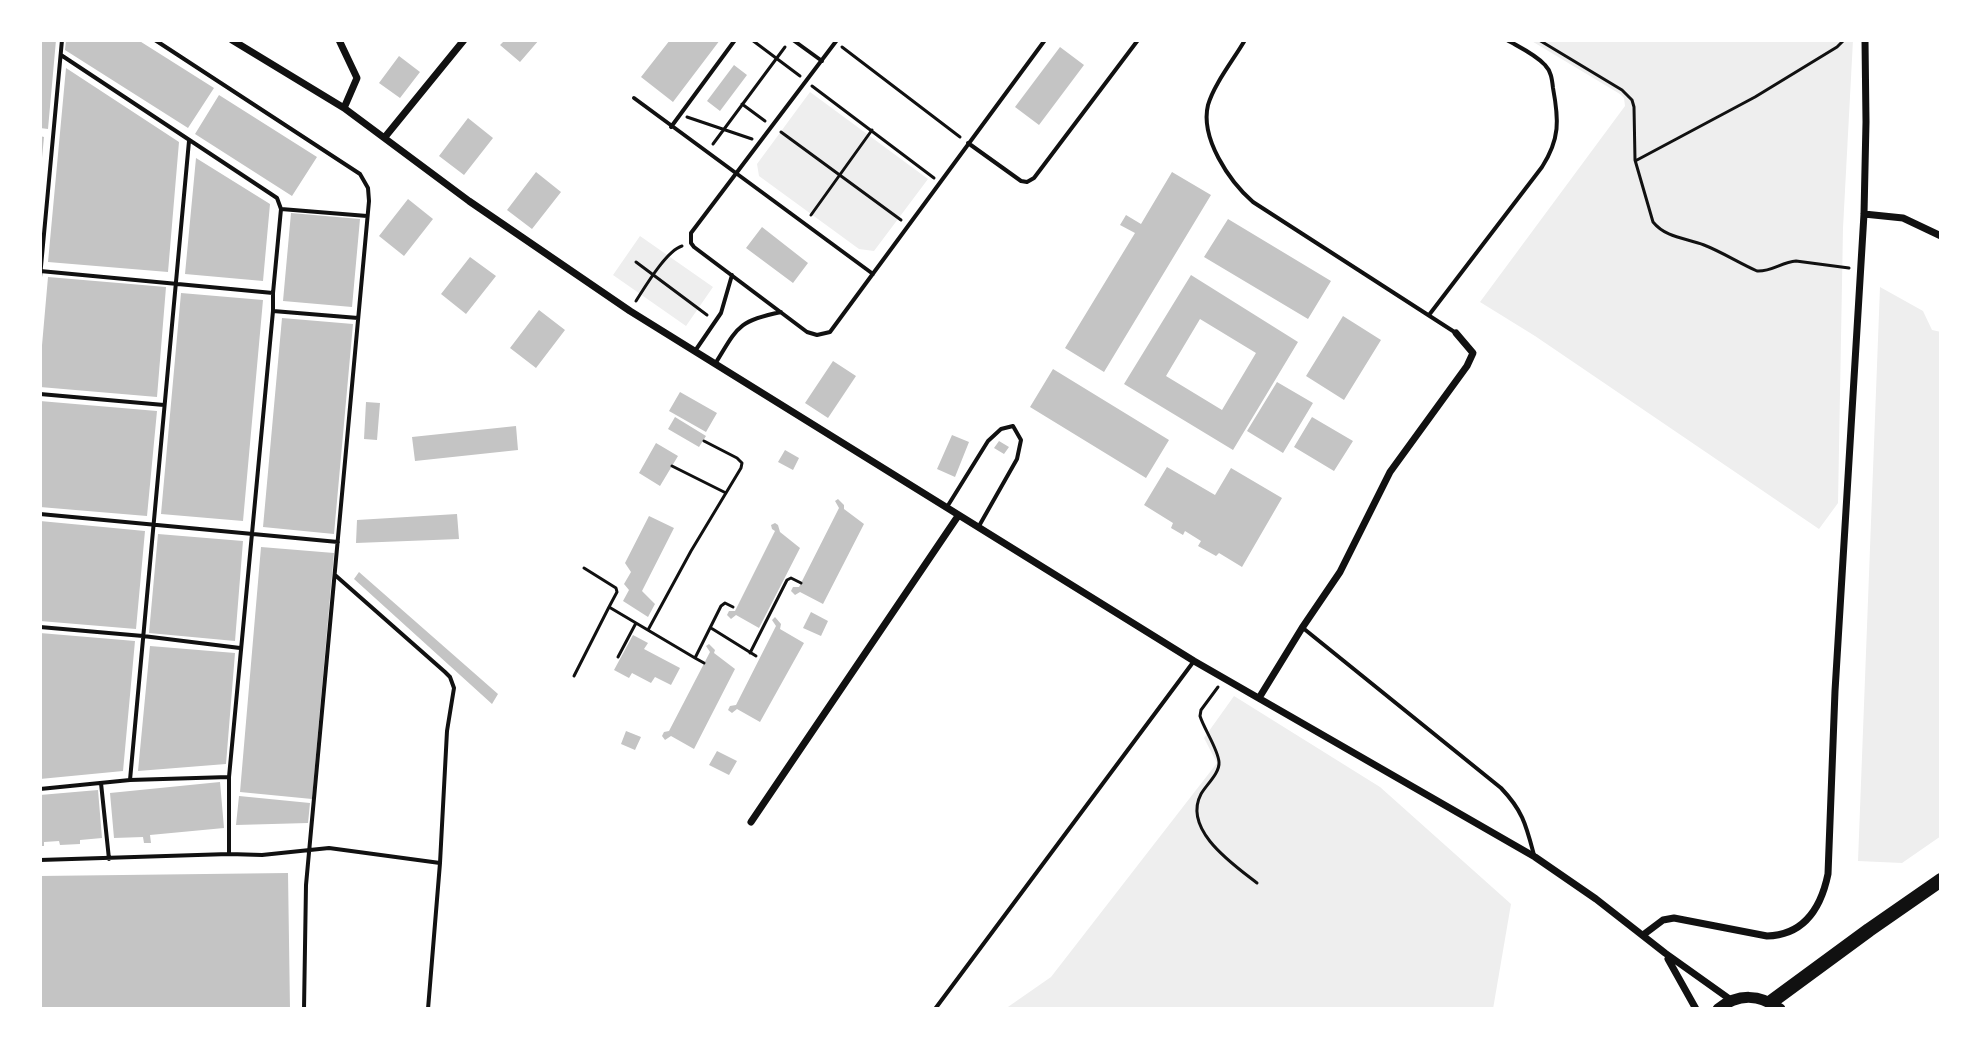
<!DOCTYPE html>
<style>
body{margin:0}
#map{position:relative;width:1981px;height:1049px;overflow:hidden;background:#fff;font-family:Ubuntu,sans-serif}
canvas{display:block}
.frame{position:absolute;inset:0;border:42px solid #fff;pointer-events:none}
</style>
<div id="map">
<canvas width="1981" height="1049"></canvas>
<div class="frame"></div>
</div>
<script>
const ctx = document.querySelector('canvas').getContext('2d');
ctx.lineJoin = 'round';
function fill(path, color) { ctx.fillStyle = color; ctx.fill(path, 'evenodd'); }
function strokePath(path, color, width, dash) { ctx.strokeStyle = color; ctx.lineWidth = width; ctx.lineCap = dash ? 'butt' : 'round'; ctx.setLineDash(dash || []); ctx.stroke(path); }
const green = new Path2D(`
 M1530,40H1853L1843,228L1838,503L1819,529L1535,336L1480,302L1625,106L1624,98L1620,94Z
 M810,92L928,179L874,251L859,249L759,176L757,164Z
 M640,236L713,287L686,326L613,275Z
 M1880,287L1923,311L1932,330L1941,332V836L1902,863L1858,861Z
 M1234,696L1380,787L1511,904L1493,1009H1005L1051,977L1217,763L1204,738Z`);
const building = new Path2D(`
 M40,40H56L48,129L40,128Z
 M66,40H138L214,88L188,128L65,50Z
 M505,40H539L520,62L500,45Z
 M670,40H720L673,102L641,77Z
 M1060,47L1084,65L1039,125L1015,107Z
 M399,56L420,72L400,98L379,83Z
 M734,65L747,75L720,111L707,101Z
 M66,68L179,142L168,272L48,262Z
 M219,95L317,157L292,196L195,134Z
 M468,118L493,138L464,175L439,156Z
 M40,136L44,137L42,158H40Z
 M196,158L270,204L263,281L185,274Z
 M536,172L561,192L532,229L507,210Z
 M1172,172L1211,195L1104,372L1065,348L1135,233L1120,225L1126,215L1141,224Z
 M408,199L433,219L404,256L379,236Z
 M291,213L360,219L352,307L283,301Z
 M1228,219L1331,281L1308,319L1204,257Z
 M762,227L808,263L793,283L746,248Z
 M470,257L496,276L466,314L441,294Z
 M1191,275L1298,342L1233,450L1124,384ZM1200,319L1256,353L1222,410L1166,376Z
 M48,277L166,287L157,397L40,387V368Z
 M181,293L263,300L243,521L161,514Z
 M539,310L565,330L536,368L510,348Z
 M1343,316L1381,340L1344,400L1306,376Z
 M282,318L353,324L334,534L263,527Z
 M833,361L856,376L828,418L805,403Z
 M1053,369L1169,440L1146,478L1030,407Z
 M1277,382L1313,403L1283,453L1247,431Z
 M680,392L717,413L706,432L669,411Z
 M40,401L157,411L147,516L40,507Z
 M366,402L380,403L377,440L364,439Z
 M675,417L706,436L699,447L668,429Z
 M1312,417L1353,441L1334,471L1294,447Z
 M516,426L518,450L415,461L412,437Z
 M952,435L969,442L955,477L937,469Z
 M999,441L1009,447L1004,454L994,448Z
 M656,443L678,456L660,486L639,473Z
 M785,450L799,458L793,470L778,462Z
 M1167,467L1215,495L1231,468L1282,498L1242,567L1219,553L1216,556L1198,546L1201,541L1185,531L1183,535L1171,528L1173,523L1144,505Z
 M838,499L844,505V509L864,524L823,604L800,592L795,595L791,591L793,587H799L839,508L835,501Z
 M457,514L459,539L356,543L357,520Z
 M649,516L674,528L642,591L655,604L648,617L623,601L629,590L624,584L631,572L625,563Z
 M40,521L145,531L136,629L40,621Z
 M775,523L778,525L780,532L800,548L759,628L736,615L731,619L727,615L729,611H735L775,531L772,529L771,525Z
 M158,534L243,541L235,641L149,633Z
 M261,547L334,553L312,799L240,792Z
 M359,572L498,694L492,704L354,579Z
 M811,612L828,621L821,636L803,628Z
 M775,617L781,624L780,629L804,643L760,722L737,709L732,713L728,710L730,706L736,705L776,626L772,620Z
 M40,633L135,641L123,771L40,779Z
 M633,635L648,643L644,649L680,668L671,685L655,677L651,683L632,673L629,678L614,670Z
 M709,644L715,650L714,653L735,669L694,749L671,736L665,740L662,736L664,732L669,731L710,652L706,646Z
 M150,646L235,653L226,764L138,771Z
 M626,731L641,737L635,750L621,744Z
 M717,751L737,761L729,775L709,765Z
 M220,782L224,828L150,835L151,843H144L143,837L114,838L110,793Z
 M98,790L102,838L80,840V844L60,845L59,841L44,842V846H40V795Z
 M239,796L310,803L308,823L236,825Z
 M288,873L290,1009H40V876Z`);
const path = new Path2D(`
 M752,40L800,76
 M1539,40L1622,90L1632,100L1634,107L1635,160L1653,222C1666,238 1686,238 1704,245C1722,252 1739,263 1757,271C1771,272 1782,262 1796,261L1849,268
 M842,47L960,137
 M812,86L934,178
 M742,104L765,121
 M687,117L752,139
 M781,132L901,220
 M713,144L785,47
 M1637,160L1755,97L1837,47L1844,40
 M811,215L872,130
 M636,262L707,315
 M636,301C645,287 666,251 682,246
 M672,466L726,493
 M584,568L616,588L617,592L609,607L695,658L721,606L725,603L733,607
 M711,628L756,656
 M648,630L691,551L741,468L742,463L737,458L704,441
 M750,653L787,580L791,578L801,583
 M618,657L636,623
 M695,658L704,663
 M574,676L609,607
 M1218,687L1201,710L1200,716C1204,729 1218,749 1219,762C1220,773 1206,785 1201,794C1182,830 1234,865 1257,883`);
const service = new Path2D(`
 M155,40L360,174L368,188L369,201L306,885L304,1009
 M793,40L822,61
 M837,40L691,233V243L694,247L807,332L817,335L830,332L1045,40
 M1245,40C1234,59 1214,84 1208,105C1200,138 1229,181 1253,202L1456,333
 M61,55L271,194L277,198L281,209L273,293V311L229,777V854
 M634,98L873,274
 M671,127L735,40
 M968,143L1021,181L1027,182L1034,178L1138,40
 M281,209L367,216
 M40,271L273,293
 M40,277L62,40
 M273,311L358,318
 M1429,315L1542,167C1560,139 1559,120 1553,88C1552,79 1551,71 1545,65C1535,54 1519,47 1507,40
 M695,351L721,313L732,275
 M715,364C738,327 737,321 781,312
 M40,394L164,405
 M947,507L988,441L1001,429L1013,426L1021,440L1017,459L979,526
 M40,514L338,542
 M335,575L445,672L450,677L454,688L447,731L440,863L428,1009
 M40,627L143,636L240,648
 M1303,628L1501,788C1523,811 1526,825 1534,855
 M130,780L189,141
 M101,783L109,859
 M40,789L130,780L229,777
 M40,860L229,854L262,855L329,848L440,863
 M935,1009L1194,661`);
const minor = new Path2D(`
 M232,40L344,108L469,201L630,311L1194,661L1535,857L1596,899L1665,953L1731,1000
 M339,40L357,78L344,108
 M385,137L464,40
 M1864,214L1903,218L1941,236
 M1259,698L1302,628L1340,572L1390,472L1467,366L1473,353L1456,333
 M751,822L958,516
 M1643,935L1663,920L1674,918L1767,936C1804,935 1821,908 1828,874L1835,691L1864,214L1866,122L1865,40
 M1668,959L1696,1009`);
const primary = new Path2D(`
 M1718,1009C1738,993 1760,994 1780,1009`);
const motorway = new Path2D(`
 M1771,1002L1869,930L1941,880`);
fill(green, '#eee');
fill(building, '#c4c4c4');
strokePath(path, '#111', 3);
strokePath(service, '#111', 4);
strokePath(minor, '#111', 7);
strokePath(primary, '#111', 11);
strokePath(motorway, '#111', 14);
</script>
